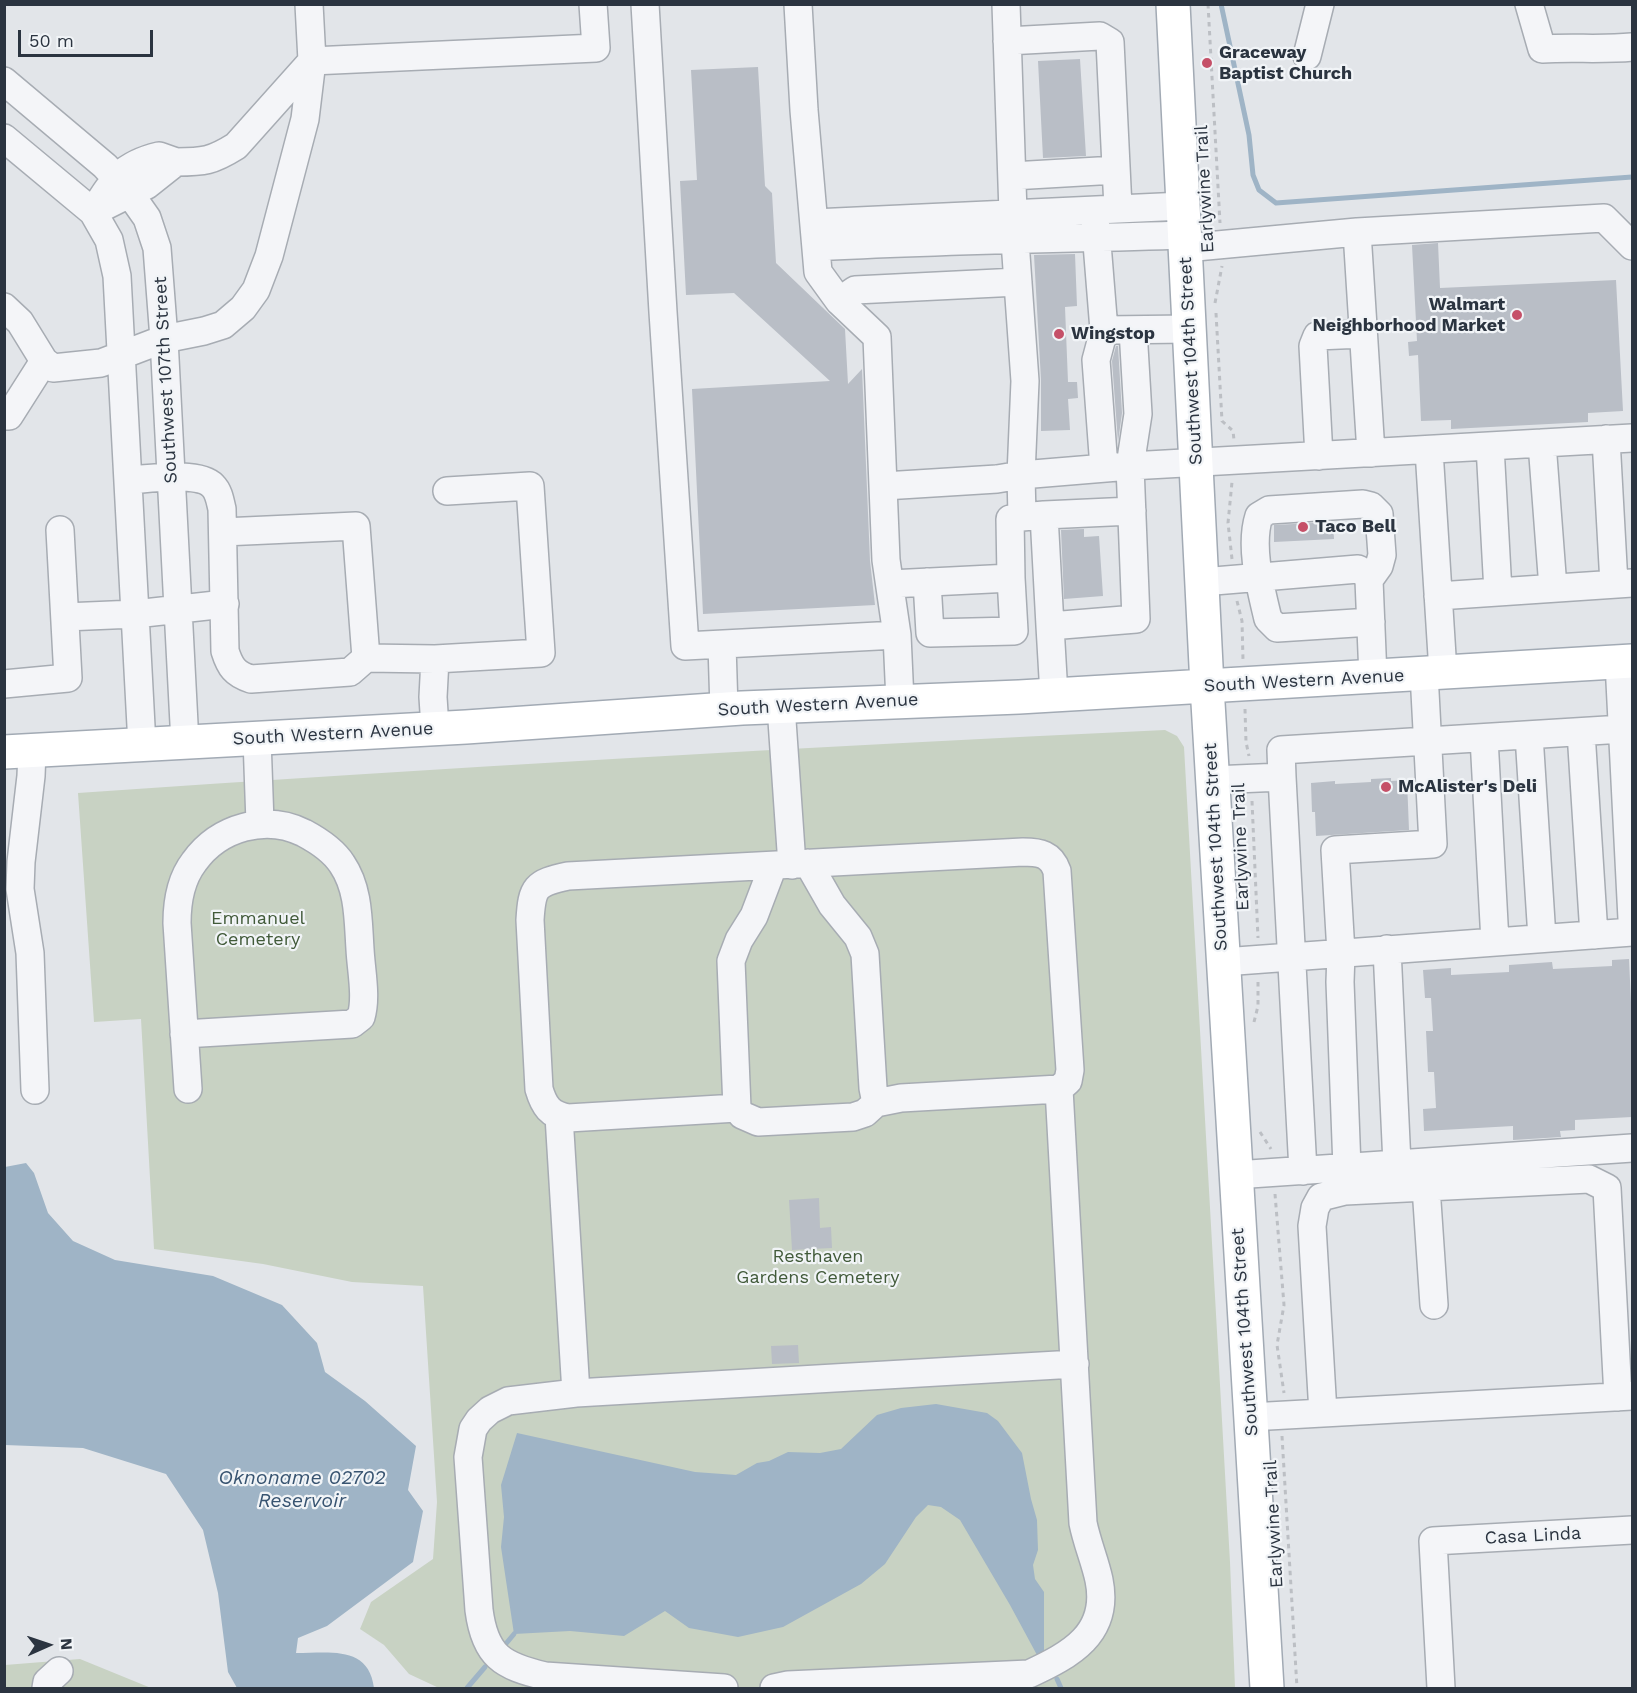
<!DOCTYPE html>
<style>
body{margin:0}
#map{position:relative;width:1637px;height:1693px;overflow:hidden;background:#e2e5e9;font-family:"Work Sans",sans-serif}
canvas{display:block}
.frame{position:absolute;inset:0;border:6px solid #2b3440;pointer-events:none}
.north{position:absolute;left:18px;top:1615px;width:60px;height:60px;-webkit-text-stroke:4px #f1f4f7;paint-order:stroke;rotate:87deg;font-size:16px;font-weight:700;line-height:24px;text-align:center;color:#2b3440}
.north::after{content:'';display:block;margin:auto;width:21px;height:27px;background:#2b3440;clip-path:polygon(50% 0,100% 100%,50% 72%,0 100%)}
.scale{position:absolute;left:18px;top:30px;width:135px;height:27px;box-sizing:border-box;border:3px solid #2b3440;border-top:0;padding-left:8px;font-size:18px;line-height:21px;white-space:nowrap;color:#2b3440;-webkit-text-stroke:4px #f1f4f7;paint-order:stroke}
</style>
<div id="map">
<canvas width="1637" height="1693"></canvas>
<div class="frame"></div>
<div class="north">N</div>
<div class="scale">50 m</div>
</div>
<script>
const ctx = document.querySelector('canvas').getContext('2d');
ctx.lineJoin = 'round';
function fill(path, color) { ctx.fillStyle = color; ctx.fill(path, 'evenodd'); }
function strokePath(path, color, width, dash) { ctx.strokeStyle = color; ctx.lineWidth = width; ctx.lineCap = dash ? 'butt' : 'round'; ctx.setLineDash(dash || []); ctx.stroke(path); }
function write(font, color, halo, rows, align = 'center') {
  ctx.font = font + ' "Work Sans",sans-serif'; ctx.lineWidth = 4.5; ctx.setLineDash([]); ctx.textBaseline = 'middle'; ctx.strokeStyle = halo; ctx.fillStyle = color; for (const [text, x, y, turn = 0] of rows) {
    ctx.save(); ctx.translate(x, y); ctx.rotate((+turn || 0) * Math.PI / 180); ctx.textAlign = isNaN(turn) ? turn : align; if (halo) ctx.strokeText(text, 0, 0); ctx.fillText(text, 0, 0); ctx.restore();
  }
}
const green = new Path2D(`
 M1165,730L1177,736L1184,747L1230,1562L1235,1688H439L409,1674L384,1645L360,1629L371,1602L433,1559L437,1502L423,1286L352,1282L263,1264L154,1249L141,1019L94,1022L78,793C440,768 803,747 1165,730Z
 M80,1659L151,1688H5V1665Z`);
const water = new Path2D(`
 M26,1163L34,1173L48,1213L73,1241L115,1260L213,1276L282,1305L317,1343L325,1372L365,1401L416,1446L408,1490L423,1511L413,1562L327,1626L298,1638L296,1653C329,1653 369,1645 374,1688H237L228,1672L218,1593L203,1530L166,1474L83,1448L5,1445V1167Z
 M936,1404L987,1413L998,1421L1022,1453L1031,1499L1037,1520L1038,1550L1033,1565L1035,1579L1044,1592V1655H1037L1010,1605L960,1520L941,1507L928,1505L916,1517L885,1564L861,1584L783,1627L738,1637L689,1628L665,1611L624,1636L570,1631L514,1634L501,1547L504,1517L501,1485L517,1433L695,1472L736,1475L757,1463L769,1461L788,1452L820,1453L841,1449L877,1415L901,1408Z`);
const stream = new Path2D(`
 M1221,4L1249,135L1253,175L1259,190L1276,203L1632,177
 M504,1646L514,1634
 M1057,1679L1061,1688
 M467,1688L485,1667`);
const building = new Path2D(`
 M1080,59L1086,156L1043,158L1038,61Z
 M758,67L765,186L772,193L776,263L845,329L848,384L862,369L870,561L875,605L703,614L692,389L830,381L734,293L686,295L680,181L697,180L691,70Z
 M1438,243L1440,288L1616,280L1623,411L1588,413V422L1451,429V420L1421,421L1418,355L1409,356L1408,342L1417,341L1412,245Z
 M1075,254L1077,306L1065,307L1068,382H1077L1078,398L1068,399L1070,430L1041,431V380L1034,255Z
 M1116,346H1118L1122,413L1118,442L1112,361Z
 M1333,522L1334,539L1274,542V525Z
 M1084,529V537L1099,536L1103,596L1064,599L1061,530Z
 M1391,778V781L1407,780L1409,830L1316,836L1315,812H1312L1311,783L1335,781V784L1371,782V779Z
 M1629,959L1632,1024V1117L1575,1120V1130L1560,1131L1561,1137L1513,1140V1126L1424,1131L1423,1109L1436,1108L1434,1072H1428L1426,1031H1433L1431,998H1425L1423,970L1451,968V975L1509,972V965L1552,962L1553,969L1612,966V960Z
 M819,1198L820,1228L831,1227L832,1248L792,1250L789,1200Z
 M798,1345L799,1363L772,1364L771,1346Z`);
const path = new Path2D(`
 M1208,4L1220,223
 M1215,303L1222,266
 M1216,313L1222,421L1233,431L1234,440
 M1232,559L1228,523L1232,482
 M1237,601L1242,621L1243,660
 M1245,709L1246,742L1249,756
 M1252,801L1258,938
 M1254,1022L1258,1006V981
 M1260,1132L1271,1149
 M1275,1194L1284,1305L1277,1345L1284,1393
 M1282,1436L1297,1688`);
const minor = new Path2D(`
 M645,4L663,312L685,646L897,635
 M798,4L804,110L818,272L839,301L877,337L886,560L897,635L900,701
 M1006,4L1013,213L1025,381L1021,475L1130,466L1632,438
 M1529,4L1542,49C1572,47 1602,50 1632,47
 M1007,41L1100,36L1110,42L1118,208
 M1307,56L1320,4
 M4,81L105,166L128,191L147,218L157,248L164,339L185,743
 M4,138L93,212L109,240L117,276L142,745
 M159,156L176,162L147,185L93,212C112,182 121,165 159,156Z
 M176,162C204,162 212,161 236,146L312,61L596,48L593,4
 M1012,176L1116,170
 M1095,219L1104,330L1189,329
 M814,223L1183,206
 M1357,232L1371,453
 M816,247C939,240 1061,239 1185,235
 M1185,248L1357,232L1604,218L1632,246
 M839,301L855,290L1018,282
 M4,307L20,322L44,361L53,368L101,363L164,339L204,331L223,325L243,308L256,290L269,256L305,119L312,61L309,4
 M4,416H9L44,361
 M1606,439L1614,584
 M1542,443L1553,588
 M1490,446L1498,592
 M1429,450L1443,672
 M1319,456L1313,346L1317,336L1363,334
 M1104,468L1096,360L1104,330
 M128,480C148,479 199,471 213,486C219,492 220,501 222,509L225,651C230,667 235,674 251,679L350,672L366,658
 M884,486L997,479L1021,475L1022,517L1044,515L1050,626
 M1044,515L1132,511
 M223,532L356,526L366,658L435,659L433,697L435,728
 M1011,578L1010,519L1022,517
 M1369,580L1379,566L1382,555L1379,514L1371,506L1363,504L1269,510L1259,516C1249,547 1261,589 1268,619L1277,628L1371,622
 M1202,582L1358,569L1365,573L1369,580L1373,677
 M890,584L1011,578L1014,631L930,633L927,582
 M1438,596L1632,583
 M65,617L135,614L225,604
 M722,645L724,709
 M435,659L541,653L530,486L447,491
 M1619,662L1632,919
 M4,684L68,678L60,530
 M1054,695L1050,626L1136,619L1130,466L1138,414L1133,330
 M781,706L792,865
 M1581,732L1594,935
 M1529,735L1542,938
 M1484,738L1495,942
 M257,739L260,823
 M32,751L31,776L21,862L20,889L30,953L35,1090
 M1282,777L1303,1171
 M1213,780L1282,777L1281,750L1623,729
 M808,863L832,905L858,937L865,954L873,1088L876,1103
 M1223,962L1632,932
 M184,1034L352,1024L361,1017C367,997 361,970 360,949C358,920 359,889 342,864C333,850 319,841 304,833C266,814 219,827 194,862C181,879 177,902 177,923L188,1089
 M737,1108L568,1118C550,1115 544,1106 539,1089L530,920C532,887 535,883 568,876L1023,852C1040,852 1051,854 1057,871L1070,1070L1068,1081L1059,1089L901,1098L876,1103L865,1113L853,1117L758,1122L742,1115L737,1108L731,961L739,940L754,916L773,866
 M559,1116L576,1393
 M1397,1164L1632,1148
 M1347,1168L1340,982L1341,953L1335,850L1433,844L1424,673
 M1235,1175L1397,1164L1387,949
 M1426,1187L1434,1305
 M1323,1413L1312,1226L1315,1208L1321,1197L1345,1191L1589,1179L1607,1188L1618,1397
 M1250,1417L1632,1396
 M46,1688L47,1682L59,1671
 M724,1688L545,1676C502,1666 485,1656 479,1610L468,1457L473,1429L479,1420L490,1410L508,1401L576,1393L1075,1364
 M774,1688L788,1685L1029,1674C1070,1655 1110,1634 1099,1580C1095,1561 1087,1543 1083,1523L1059,1089
 M1441,1688L1433,1541L1632,1530`);
const major = new Path2D(`
 M1173,4L1207,686L1267,1688
 M4,752L466,727L742,708L1019,697L1632,661`);
const markers = [
 [1207,63,6,"#c55068"],
 [1517,315,6,"#c55068"],
 [1059,334,6,"#c55068"],
 [1303,527,6,"#c55068"],
 [1386,787,6,"#c55068"]
];
const poiNames = [
 ["Graceway",1219,53],
 ["Baptist Church",1219,74],
 ["Walmart",1505,305,"right"],
 ["Neighborhood Market",1505,326,"right"],
 ["Wingstop",1071,334],
 ["Taco Bell",1315,527],
 ["McAlister's Deli",1398,787]
];
const streetNames = [
 ["Earlywine Trail",1205,189,-93],
 ["Southwest 104th Street",1191,361,-93],
 ["Southwest 107th Street",166,380,-93],
 ["South Western Avenue",1304,681,-3],
 ["South Western Avenue",818,705,-3],
 ["South Western Avenue",333,734,-3],
 ["Southwest 104th Street",1216,847,-93],
 ["Earlywine Trail",1241,847,-92],
 ["Southwest 104th Street",1245,1332,-94],
 ["Earlywine Trail",1274,1524,-93],
 ["Casa Linda",1533,1536,-3]
];
const parkNames = [
 ["Emmanuel",258,919],
 ["Cemetery",258,940],
 ["Resthaven",818,1257],
 ["Gardens Cemetery",818,1278]
];
const waterNames = [
 ["Oknoname 02702",302,1478],
 ["Reservoir",302,1501]
];
fill(green, '#c8d2c3');
fill(water, '#9fb4c6');
strokePath(stream, '#9fb4c6', 5);
fill(building, '#b9bec6');
strokePath(minor, '#a7acb3', 30);
strokePath(major, '#a2aab4', 36);
strokePath(path, '#bcbfc4', 3, [4.5, 4.5]);
strokePath(minor, '#f4f5f8', 27);
strokePath(major, '#fff', 33);
for (const [x, y, r, color] of markers) { const dot = new Path2D(); dot.arc(x, y, r, 0, 2 * Math.PI); ctx.fillStyle = color; ctx.fill(dot); strokePath(dot, '#f1f4f7', 2); }
write('bold 18px', '#2b3440', '#f1f4f7', poiNames, 'left');
write('18px', '#2b3440', '#f1f4f7', streetNames);
write('18px', '#415a39', '#f1f4f7', parkNames);
write('italic 20px', '#385471', '#f1f4f7', waterNames);
</script>
